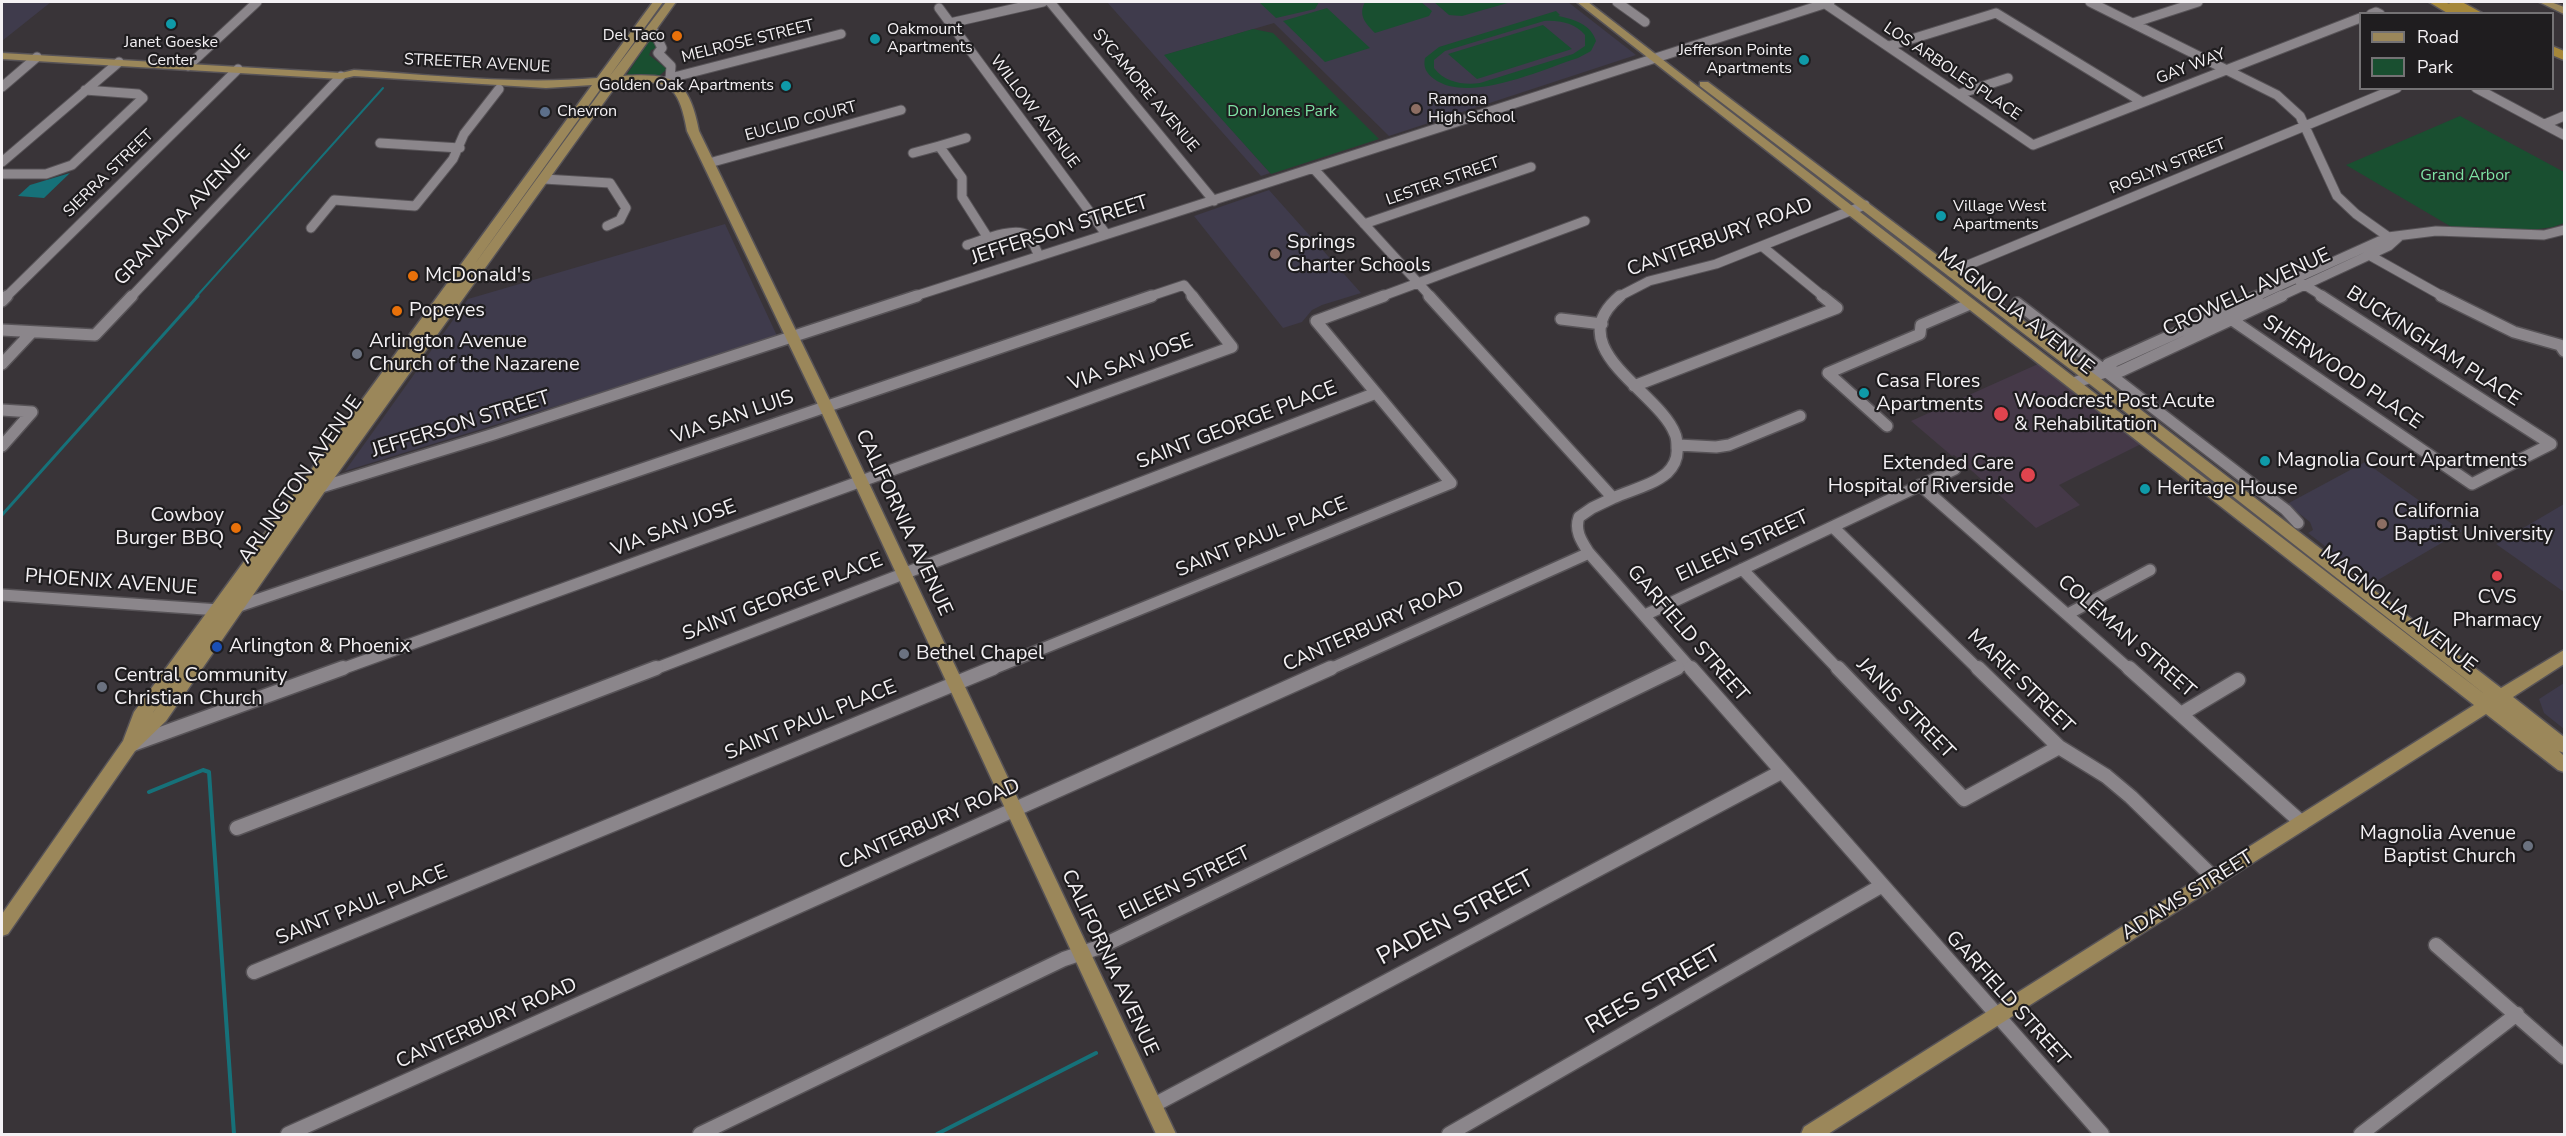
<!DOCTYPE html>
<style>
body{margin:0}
#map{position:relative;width:2566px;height:1136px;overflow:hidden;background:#393438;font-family:"Nunito Sans",sans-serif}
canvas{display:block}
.frame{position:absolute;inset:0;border:3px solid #f4f1f4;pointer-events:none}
.legend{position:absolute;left:2359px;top:12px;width:195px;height:78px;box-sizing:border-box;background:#1f1d1f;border:2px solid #747274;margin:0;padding:8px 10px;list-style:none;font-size:18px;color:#f4f1f4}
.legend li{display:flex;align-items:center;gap:12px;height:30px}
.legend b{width:30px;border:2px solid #747274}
</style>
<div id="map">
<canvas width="2566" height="1136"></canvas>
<div class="frame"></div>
<ul class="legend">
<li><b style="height:8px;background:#9b875a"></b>Road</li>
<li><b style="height:16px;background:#194f30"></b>Park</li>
</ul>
</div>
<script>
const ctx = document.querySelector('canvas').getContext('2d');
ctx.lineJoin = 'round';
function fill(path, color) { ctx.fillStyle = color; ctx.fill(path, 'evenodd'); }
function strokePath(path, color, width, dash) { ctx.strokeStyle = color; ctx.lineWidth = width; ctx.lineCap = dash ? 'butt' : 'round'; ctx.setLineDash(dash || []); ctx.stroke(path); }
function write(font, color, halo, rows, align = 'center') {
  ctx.font = font + ' "Nunito Sans",sans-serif'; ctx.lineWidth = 4.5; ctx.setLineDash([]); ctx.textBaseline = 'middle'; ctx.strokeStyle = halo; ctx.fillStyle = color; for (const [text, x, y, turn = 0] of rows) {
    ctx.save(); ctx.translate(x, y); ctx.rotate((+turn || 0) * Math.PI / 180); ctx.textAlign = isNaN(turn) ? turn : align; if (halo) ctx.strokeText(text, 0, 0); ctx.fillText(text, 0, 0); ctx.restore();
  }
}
const education = new Path2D(`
 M2,2H51L2,41Z
 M1107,2H1568L1636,55L1389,136L1274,23L1165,55L1270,173L1261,176Z
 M1269,190L1361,293L1322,305L1312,310L1302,322L1283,328L1194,216Z
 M725,224L778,338L345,471L468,299Z
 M2365,462L2462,531L2373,583L2308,533L2313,530L2310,522L2287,504Z
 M2564,504V592L2496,544Z
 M2564,683V729L2544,713L2539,699Z`);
const medical = new Path2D(`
 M2038,364L2141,444L2059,485L2080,505L2036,528L1954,455L1952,456L1911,421Z`);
const green = new Path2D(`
 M1259,2H1319L1315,9L1276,18Z
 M1365,2H1421L1432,11L1429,16L1375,33C1365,23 1358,15 1365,2Z
 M1434,2H1511L1462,16L1449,15Z
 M1327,8L1370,48L1325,62L1283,21Z
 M1556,11L1560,15L1558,16C1573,19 1591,24 1596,41L1591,51L1578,58C1540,70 1469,104 1434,79C1426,73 1423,67 1425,58L1439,47ZM1544,21C1559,20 1575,23 1585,35V46L1573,54L1480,83C1464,85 1445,83 1434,68V60L1445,51Z
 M1543,25L1572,49L1477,79L1448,54Z
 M1253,29L1273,33L1379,139L1271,174L1164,55Z
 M655,32L660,47L651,50L649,55L667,69L660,75L626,76Z
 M2460,116L2564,172V223L2553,227L2524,231L2455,229L2346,165Z`);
const water = new Path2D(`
 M70,173L44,198L18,196L30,185Z`);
const streamFar2 = new Path2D(`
 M196,297L383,88`);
const streamFar1 = new Path2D(`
 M2,515L198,296`);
const stream = new Path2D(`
 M149,792L203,770L209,772L234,1134
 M937,1134L1096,1053`);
const minorFar2 = new Path2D(`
 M1050,2L1214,201
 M1617,2L1645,22
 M2090,2L2277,95L2300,116L2337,196L2356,214L2394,241
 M1824,3L2033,145L2360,18
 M939,8L1106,234
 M2371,14L2376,12L2380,14
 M950,23L1043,2
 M2133,23L2198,2
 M652,28L662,48L658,53L671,66L670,79
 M1889,46L1996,13L2142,102
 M188,66L257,2
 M664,82L678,76L841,34
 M2,87L37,57
 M2476,88L2564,135
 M1959,94L2008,78
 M2545,124L2564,116
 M380,143L460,148
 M939,146L966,138
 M913,153L939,146L962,178V197L988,238
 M2,162L119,62
 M709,163L901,110
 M1314,169L1431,297
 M2,174H46L72,165L143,98L138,94L85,90
 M544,179L610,183L626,208L620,220L607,226
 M1364,224L1531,167
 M311,228L334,200L415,206L453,159L464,134L499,89
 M967,245C980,241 1015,226 1027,235C1033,240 1036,250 1039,256
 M1763,247L1824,297
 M2369,255L2444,297
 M1951,272L2397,88
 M2300,282L2324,297
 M6,297L238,69
 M131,297L341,76
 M912,297L1830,2
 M1148,297L1184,285L1194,297
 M1380,297L1585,221
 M1618,297L1649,281L1716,264L1865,205
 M2255,297L2388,237L2436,231L2544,235L2564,230
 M2279,297L2389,246L2399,237`);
const minorFar1 = new Path2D(`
 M1429,296L1613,498L1592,508L1579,517C1574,531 1582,542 1589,553L1692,670
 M2321,296L2551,444
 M2441,296L2514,332L2560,345L2564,351
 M2,301L7,296
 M2017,303L2286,510L2298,523
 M2222,313L2472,484L2551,444
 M1561,319L1602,324
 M2,330L95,335L132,296
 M2,364L32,332
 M2105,372L2108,364L2258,296
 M2074,383L2105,372H2119L2282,296
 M1634,386L1837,308L1822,296
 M2,410L32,412
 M1887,426L1828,373L1920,334L1921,325L1970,304
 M1678,445L1716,447L1729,445L1800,416
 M2,446L32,412
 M1920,485L2130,670
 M315,489L494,434L917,296
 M1613,498C1631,490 1653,485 1667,473C1674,466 1678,457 1677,448C1677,444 1677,438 1675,434C1659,391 1558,348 1620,296
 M1833,527L1979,670
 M1742,569L1839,670
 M2,595L219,610L239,606L1152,296
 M2068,614L2150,570
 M1645,615L1955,469
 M339,670L1232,347L1192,296
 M652,670L1376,393
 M990,670L1451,483L1316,321L1384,296
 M1328,670L1589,553
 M1674,670L1685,664`);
const minor = new Path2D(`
 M1691,668L2102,1134
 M1838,668L1964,799L2059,747
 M1978,668L2059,747L2106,776L2131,797L2215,879
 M2129,668L2302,823
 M2181,714L2238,680
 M133,744L343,668
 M237,828L656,668
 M2436,945L2564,1057
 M254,972L993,668
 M1152,1106L1781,772
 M288,1134L1331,668
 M700,1134L1064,959L1100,947L1677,668
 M1449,1134L1881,886
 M2361,1134L2517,1014`);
const major = new Path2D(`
 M653,2H663L609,77L666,2H676L623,76C674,73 689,79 699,131L833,407L1176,1134H1156L819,407L687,131C678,80 666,80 618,83L325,491L166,721L135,751L8,934L2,936V914L123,741L134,712L592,85L546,88L354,76L341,79L2,59V53L341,73L354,70C435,75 516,85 597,78ZM604,84H606L474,265ZM195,653L154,711L152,714Z
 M1577,2H1588L2487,696L2091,385L1700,86V82H1708L2101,379L2501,688L2564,650V664L2513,697L2564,737V753L2559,751L2564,756V772L2558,770L2486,714L1828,1134H1801L1804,1127L2474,705Z
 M2539,2H2551L2564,7V14Z`);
const highway = new Path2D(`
 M2429,2H2444L2450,4L2448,2H2462L2484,14H2449Z
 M2552,46L2564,51V60L2552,55Z`);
const markers = [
 [171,24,6,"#0f9aa8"],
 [677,36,6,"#e8710a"],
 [875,39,6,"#0f9aa8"],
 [1804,60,6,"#0f9aa8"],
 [786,86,6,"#0f9aa8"],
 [1416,109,6,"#8d6e63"],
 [545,112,6,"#5c6f8a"],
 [1941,216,6,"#0f9aa8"],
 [1275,254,6,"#8d6e63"],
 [413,276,6,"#e8710a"],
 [397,311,6,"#e8710a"],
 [357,354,6,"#6b7280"],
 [1864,393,6,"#0f9aa8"],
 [2001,414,8,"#e0444e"],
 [2265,461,6,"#0f9aa8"],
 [2028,475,8,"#e0444e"],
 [2145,489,6,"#0f9aa8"],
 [2382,524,6,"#8d6e63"],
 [236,528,6,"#e8710a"],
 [2497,576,6,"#e0444e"],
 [217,647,6,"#1a4fb4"],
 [904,654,6,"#6b7280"],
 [102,687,6,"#6b7280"],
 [2528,846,6,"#6b7280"]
];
const farPoinames = [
 ["Oakmount",887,30],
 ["Apartments",887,48],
 ["Del Taco",665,36,"right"],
 ["Janet Goeske",171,43,"center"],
 ["Center",171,61,"center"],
 ["Jefferson Pointe",1792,51,"right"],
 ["Apartments",1792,69,"right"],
 ["Golden Oak Apartments",774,86,"right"],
 ["Ramona",1428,100],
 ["High School",1428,118],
 ["Chevron",557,112],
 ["Village West",1953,207],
 ["Apartments",1953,225]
];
const farStreetnames = [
 ["MELROSE STREET",748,42,-14],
 ["STREETER AVENUE",477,64,3],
 ["GAY WAY",2191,67,-21],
 ["LOS ARBOLES PLACE",1952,72,34],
 ["SYCAMORE AVENUE",1145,91,50],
 ["WILLOW AVENUE",1034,112,53],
 ["EUCLID COURT",801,122,-15],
 ["ROSLYN STREET",2168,167,-22],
 ["SIERRA STREET",109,174,-44],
 ["LESTER STREET",1443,182,-19]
];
const farParknames = [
 ["Don Jones Park",1282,112],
 ["Grand Arbor",2465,176]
];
const streetNames = [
 ["GRANADA AVENUE",183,216,-46],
 ["JEFFERSON STREET",1060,231,-18],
 ["CANTERBURY ROAD",1720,238,-20],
 ["CROWELL AVENUE",2247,293,-25],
 ["MAGNOLIA AVENUE",2015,312,38],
 ["BUCKINGHAM PLACE",2433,347,33],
 ["VIA SAN JOSE",1131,363,-20],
 ["SHERWOOD PLACE",2342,373,34],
 ["VIA SAN LUIS",733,418,-19],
 ["JEFFERSON STREET",461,425,-17],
 ["SAINT GEORGE PLACE",1237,426,-21],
 ["ARLINGTON AVENUE",301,480,-55],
 ["CALIFORNIA AVENUE",903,523,65],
 ["VIA SAN JOSE",674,529,-20],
 ["SAINT PAUL PLACE",1262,538,-22],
 ["EILEEN STREET",1743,547,-25],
 ["PHOENIX AVENUE",111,583,4],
 ["SAINT GEORGE PLACE",783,598,-21],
 ["MAGNOLIA AVENUE",2398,610,38],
 ["CANTERBURY ROAD",1374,627,-24],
 ["GARFIELD STREET",1687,634,49],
 ["COLEMAN STREET",2126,637,41],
 ["MARIE STREET",2020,682,44],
 ["JANIS STREET",1905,709,46],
 ["SAINT PAUL PLACE",811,721,-22],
 ["CANTERBURY ROAD",930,825,-24],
 ["EILEEN STREET",1185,884,-26],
 ["ADAMS STREET",2188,896,-32],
 ["SAINT PAUL PLACE",362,906,-22],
 ["CALIFORNIA AVENUE",1109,963,65],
 ["GARFIELD STREET",2007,999,48],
 ["CANTERBURY ROAD",487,1024,-24]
];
const poiNames = [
 ["Springs",1287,243],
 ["Charter Schools",1287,266],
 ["McDonald's",425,276],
 ["Popeyes",409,311],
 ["Arlington Avenue",369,342],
 ["Church of the Nazarene",369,365],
 ["Casa Flores",1876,382],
 ["Apartments",1876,405],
 ["Woodcrest Post Acute",2014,402],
 ["& Rehabilitation",2014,425],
 ["Magnolia Court Apartments",2277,461],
 ["Extended Care",2014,464,"right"],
 ["Hospital of Riverside",2014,487,"right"],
 ["Heritage House",2157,489],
 ["California",2394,512],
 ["Baptist University",2394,535],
 ["Cowboy",224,516,"right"],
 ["Burger BBQ",224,539,"right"],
 ["CVS",2497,598,"center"],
 ["Pharmacy",2497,621,"center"],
 ["Arlington & Phoenix",229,647],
 ["Bethel Chapel",916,654],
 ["Central Community",114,676],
 ["Christian Church",114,699],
 ["Magnolia Avenue",2516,834,"right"],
 ["Baptist Church",2516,857,"right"]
];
const nearStreetnames = [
 ["PADEN STREET",1456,919,-28],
 ["REES STREET",1654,991,-30]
];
fill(education, '#3f3b4c');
fill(medical, '#453948');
fill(green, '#194f30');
fill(water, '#167179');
strokePath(streamFar2, '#167179', 2);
strokePath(streamFar1, '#167179', 3);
strokePath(stream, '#167179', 4);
strokePath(minorFar2, '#575357', 11);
strokePath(minorFar1, '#575357', 14);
strokePath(minor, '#575357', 17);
strokePath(major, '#575357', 3);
strokePath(highway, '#575357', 3);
strokePath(minorFar2, '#8b868b', 9);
strokePath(minorFar1, '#8b868b', 11);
strokePath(minor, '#8b868b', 14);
fill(major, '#9b875a');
fill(highway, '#a5873a');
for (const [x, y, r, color] of markers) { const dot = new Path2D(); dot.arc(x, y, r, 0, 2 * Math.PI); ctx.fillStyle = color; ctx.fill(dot); strokePath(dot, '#1f1d1f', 2); }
write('16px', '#f4f1f4', '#1f1d1f', farPoinames, 'left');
write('16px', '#f4f1f4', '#1f1d1f', farStreetnames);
write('16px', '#7ee2a4', '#1f1d1f', farParknames);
write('20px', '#f4f1f4', '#1f1d1f', streetNames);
write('20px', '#f4f1f4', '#1f1d1f', poiNames, 'left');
write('24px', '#f4f1f4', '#1f1d1f', nearStreetnames);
</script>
